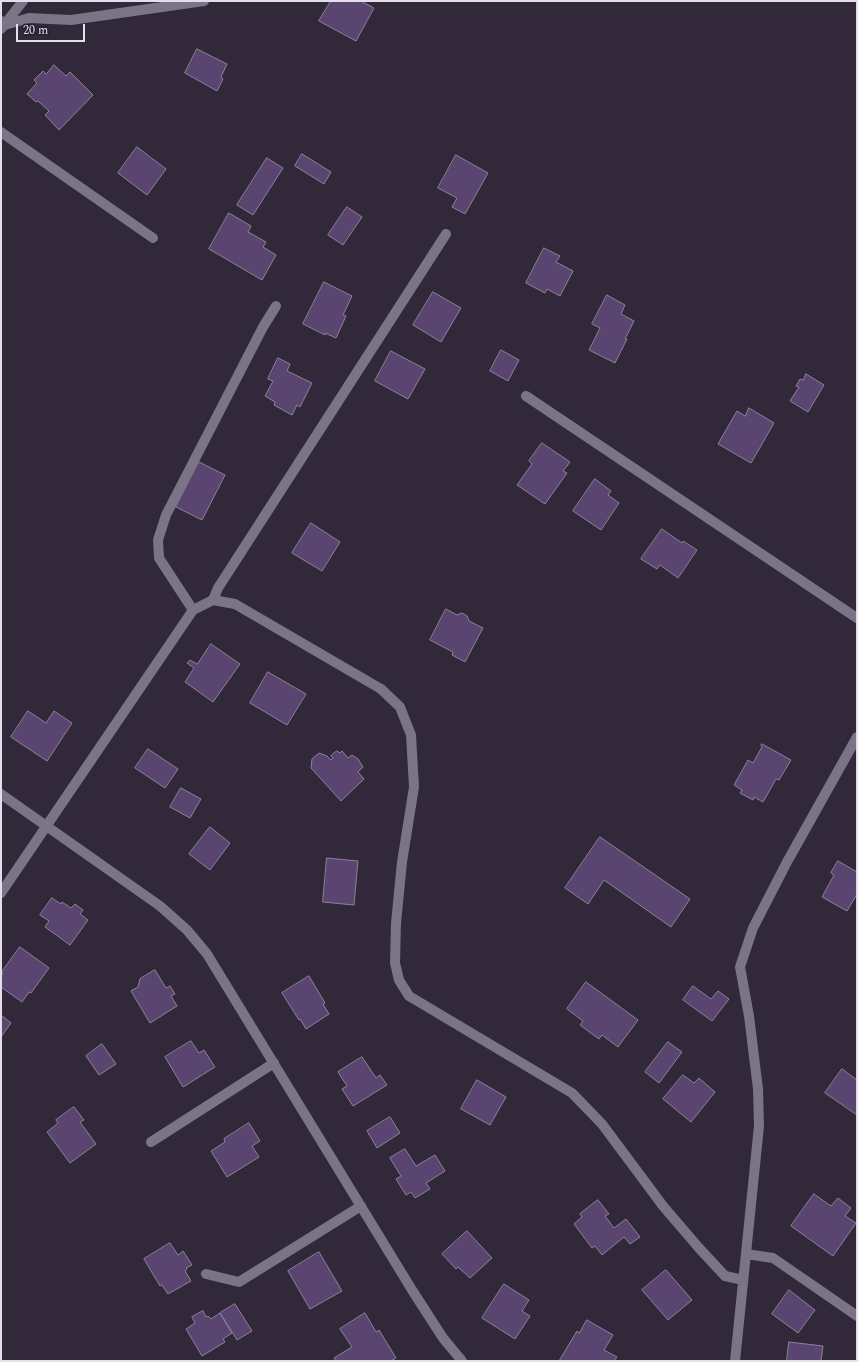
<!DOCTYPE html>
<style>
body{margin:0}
#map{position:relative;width:858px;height:1362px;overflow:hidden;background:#31293a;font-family:Spectral,serif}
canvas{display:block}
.frame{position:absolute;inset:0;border:2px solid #e3dfea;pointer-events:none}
.scale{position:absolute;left:16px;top:24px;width:69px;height:18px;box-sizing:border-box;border:2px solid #e3dfea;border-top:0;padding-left:5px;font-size:12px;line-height:14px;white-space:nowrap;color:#e3dfea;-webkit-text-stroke:3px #272030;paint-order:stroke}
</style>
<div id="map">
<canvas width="858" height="1362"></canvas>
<div class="frame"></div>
<div class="scale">20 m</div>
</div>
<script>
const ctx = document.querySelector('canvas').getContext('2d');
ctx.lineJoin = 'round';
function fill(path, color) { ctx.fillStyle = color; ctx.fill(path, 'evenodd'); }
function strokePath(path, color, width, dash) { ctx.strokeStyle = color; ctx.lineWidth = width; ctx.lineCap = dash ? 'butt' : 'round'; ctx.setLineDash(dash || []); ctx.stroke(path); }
const building = new Path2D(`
 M331,1H361L374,8L356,41L319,21Z
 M197,49L227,64L221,77L223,79L217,91L185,73Z
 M54,65L66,76L70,72L93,95L59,130L45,115L49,111L38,101L36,102L27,94L37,83L34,80L43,71L46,74Z
 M137,147L166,169L147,195L118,173Z
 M302,154L331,172L324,184L295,166Z
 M456,155L488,173L465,214L452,207L457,198L438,188Z
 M267,158L283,168L253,215L237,205Z
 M347,207L362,217L343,245L328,235Z
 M229,213L251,226L248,232L266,242L263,247L276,255L262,280L209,249Z
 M544,248L560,256L556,262L573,271L560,296L547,289L545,293L526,283Z
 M324,282L352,296L343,315L346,316L336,338L325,333V335L303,324Z
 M433,292L461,308L441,342L413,325Z
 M607,295L625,305L621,314L634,321L625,339H627L615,363L589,350L600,328L592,324Z
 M501,350L519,360L508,381L490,371Z
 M391,351L425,369L408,399L375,381Z
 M278,358L290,364L287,371L312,383L300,407L297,405L292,415L274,405L275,402L265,396L273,381L268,379Z
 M806,374L824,385L808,412L790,401L799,387L796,386L800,379L803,380Z
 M749,408L774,423L751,463L718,444L737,411L745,416Z
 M542,443L570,462L563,471L567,473L545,504L517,485L532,464L529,461Z
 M199,462L225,475L202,520L176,507Z
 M595,479L611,491L608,495L619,503L601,530L573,511Z
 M311,523L340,542L322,571L292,553Z
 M662,529L682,543L683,541L697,550L678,578L660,565L657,569L641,559Z
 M446,609L457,615L462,613L467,616L469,621L483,628L465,662L452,655L453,652L430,640Z
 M211,644L240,664L213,702L185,682L194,668L187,663L190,660L197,664Z
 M268,672L306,694L287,725L250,703Z
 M28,711L46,723L54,711L72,723L47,761L11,737Z
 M762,744L791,760L779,780L776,779L763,802L754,797L753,800L740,793L742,790L734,785L748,760L753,763L762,747L761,745Z
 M148,749L178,769L165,788L135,768Z
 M337,751L340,753L342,751L348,758L352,755L358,759L363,767L358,772L364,779L341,801L311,768L312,759L319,753L327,756L331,760L333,758L331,756Z
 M181,788L201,799L190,818L170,807Z
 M210,827L230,843L210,870L189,854Z
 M600,837L690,899L671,927L604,880L588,904L565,888Z
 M327,858L358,861L354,905L323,902Z
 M838,861L857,872V894L847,911L822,897L834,875L831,873Z
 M52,898L61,904L62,902L71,908L75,904L83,910L80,914L88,920L70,945L45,927L49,921L40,915Z
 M20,947L49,968L31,993L29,992L22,1002L1,987V976L3,973L2,972Z
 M155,970L166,988L170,986L175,994L171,996L177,1006L150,1023L131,991L138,987L140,979Z
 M309,976L325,1003L323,1004L329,1014L306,1029L300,1019L299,1020L282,993Z
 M586,982L638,1020L618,1047L602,1035L599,1039L580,1025L583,1021L567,1009Z
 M693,986L711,999L718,991L729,999L712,1021L683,1000Z
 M1,1015L11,1023L1,1037Z
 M191,1041L199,1053L204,1050L215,1067L183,1087L165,1057Z
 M668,1042L682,1052L659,1083L645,1072Z
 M102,1044L116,1064L99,1075L86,1056Z
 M362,1057L376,1078L380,1075L387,1085L353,1106L342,1089L347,1086L338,1072Z
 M842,1069L857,1080V1115L825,1093Z
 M683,1075L694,1083L699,1078L715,1092L691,1122L663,1099Z
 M477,1080L506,1097L490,1125L461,1109Z
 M74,1107L84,1120L80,1122L96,1144L70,1163L47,1132L58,1123L56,1120Z
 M390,1117L400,1133L377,1148L367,1131Z
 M249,1123L260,1141L252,1146L259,1157L227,1177L211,1151L225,1142L224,1139Z
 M405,1149L416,1166L435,1155L445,1171L426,1183L430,1189L415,1198L411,1192L406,1195L396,1179L401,1176L390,1158Z
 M814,1194L831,1206L838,1198L851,1208L845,1216L856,1223L833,1256L791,1226Z
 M598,1200L609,1214L605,1216L614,1228L626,1219L640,1237L630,1244L624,1237L602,1255L595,1246L592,1248L574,1224L582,1217L580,1214Z
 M467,1231L492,1258L470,1278L458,1267L456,1269L442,1254Z
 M170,1243L178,1255L183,1251L192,1265L186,1268L187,1269L185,1271L191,1281L168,1294L162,1285L160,1286L144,1259Z
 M319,1252L342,1291L310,1309L288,1271Z
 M666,1270L692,1300L668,1320L642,1290Z
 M504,1284L529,1300L522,1311L530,1316L515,1339L482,1318Z
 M789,1290L815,1310L798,1333L772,1314Z
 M235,1304L252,1331L237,1340L220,1313Z
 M203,1311L206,1317L208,1316L211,1319L220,1313L232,1333L223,1339L225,1342L202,1356L186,1329L195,1323L192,1317Z
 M365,1313L376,1332L379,1330L396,1358L391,1361H336L334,1358L352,1347L340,1329Z
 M587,1320L613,1335L604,1350L617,1357L614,1361H559L577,1331L579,1333Z
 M789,1342L823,1346L821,1361H787Z`);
const service = new Path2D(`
 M1,21L5,25L29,18L71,20L204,1
 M1,132L153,238
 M526,396L857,618
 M213,600L218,588L446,234
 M193,610L159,558L158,540L166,515L263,327L276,306
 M381,689L400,707L411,735L414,787L402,862L396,923L395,963L399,980L409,996L572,1093L602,1124L663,1206L699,1248L725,1276L743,1280
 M151,1142L274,1063
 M746,1254L773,1258L857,1316
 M206,1274L239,1282L361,1206
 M735,1361L759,1126L758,1089L749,1016L740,967L753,928L787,862L857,737`);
const minor = new Path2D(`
 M1,29L23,1
 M1,794L160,906L187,930L207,954L412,1290L443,1338L462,1361
 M1,893L193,610L213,600L235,604L381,689`);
fill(building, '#594570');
strokePath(building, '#8c8397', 1);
strokePath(service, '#7b7386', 10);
strokePath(minor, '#7b7386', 10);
</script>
